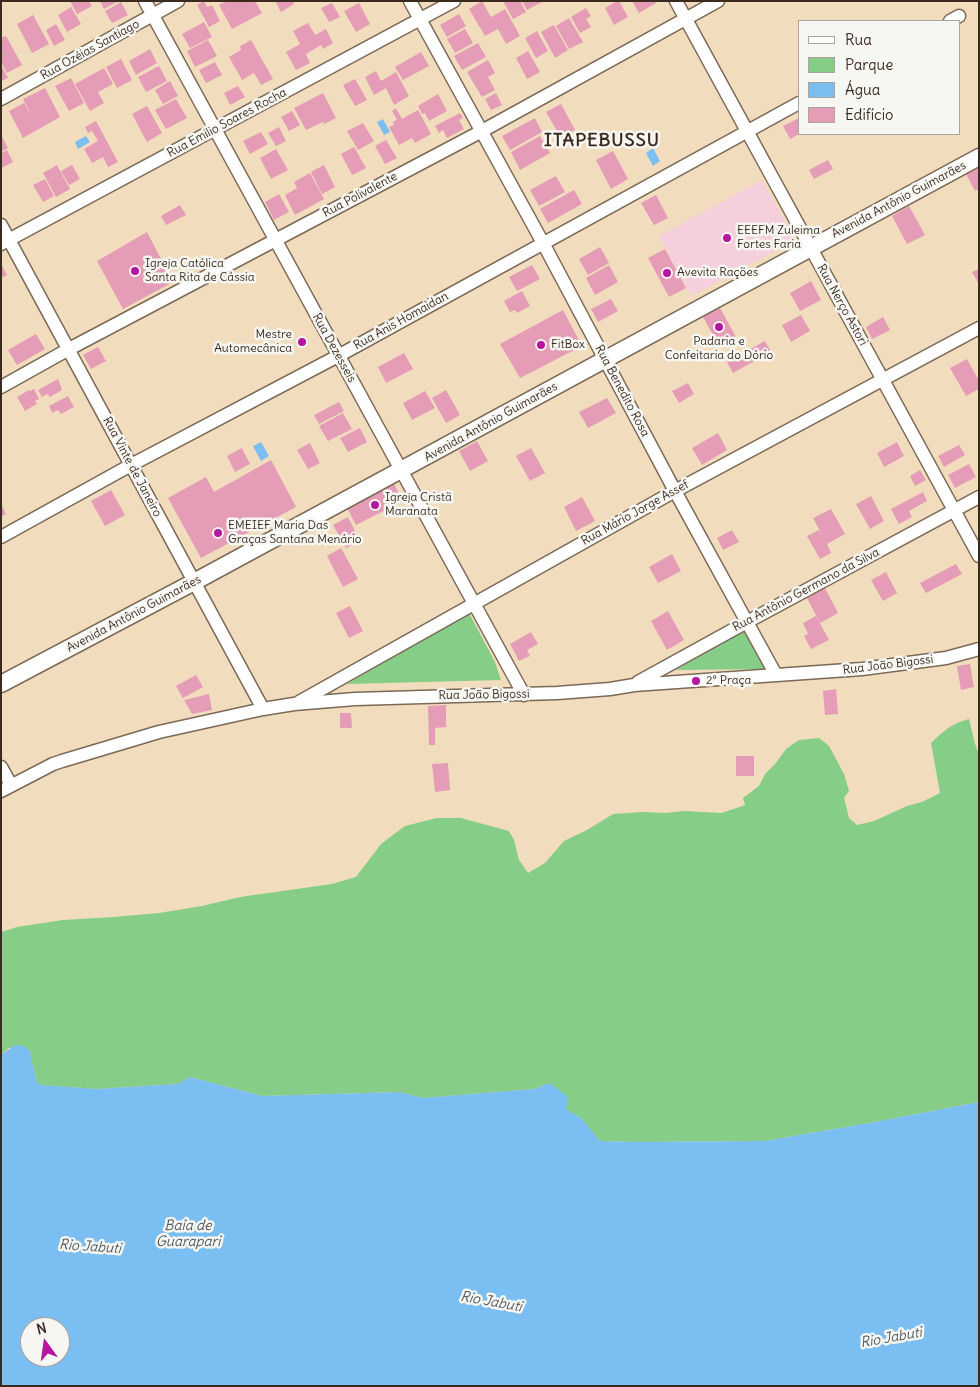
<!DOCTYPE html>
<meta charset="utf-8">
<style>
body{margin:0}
#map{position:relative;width:980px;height:1387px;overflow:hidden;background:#f1ddbd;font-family:Delius,sans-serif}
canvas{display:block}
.frame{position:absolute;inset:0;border:2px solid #3b2a1e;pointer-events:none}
.legend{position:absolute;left:798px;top:20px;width:162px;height:115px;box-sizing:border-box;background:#f6f6f2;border:1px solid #aba49d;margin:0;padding:6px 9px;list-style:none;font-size:15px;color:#3b2a1e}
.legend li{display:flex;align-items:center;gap:10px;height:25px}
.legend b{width:25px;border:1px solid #aba49d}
.north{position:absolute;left:20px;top:1317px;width:50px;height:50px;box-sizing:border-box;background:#f6f6f2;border:1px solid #aba49d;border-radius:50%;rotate:346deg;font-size:14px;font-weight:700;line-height:20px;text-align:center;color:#3b2a1e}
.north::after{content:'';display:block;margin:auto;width:18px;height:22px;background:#b5179e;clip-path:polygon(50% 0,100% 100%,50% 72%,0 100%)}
</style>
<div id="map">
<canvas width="980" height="1387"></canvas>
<div class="frame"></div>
<ul class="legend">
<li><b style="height:6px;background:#fff"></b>Rua</li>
<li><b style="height:14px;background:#86cd88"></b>Parque</li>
<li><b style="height:14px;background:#7bbef1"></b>Água</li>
<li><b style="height:14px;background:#e59cb6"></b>Edifício</li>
</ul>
<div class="north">N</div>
</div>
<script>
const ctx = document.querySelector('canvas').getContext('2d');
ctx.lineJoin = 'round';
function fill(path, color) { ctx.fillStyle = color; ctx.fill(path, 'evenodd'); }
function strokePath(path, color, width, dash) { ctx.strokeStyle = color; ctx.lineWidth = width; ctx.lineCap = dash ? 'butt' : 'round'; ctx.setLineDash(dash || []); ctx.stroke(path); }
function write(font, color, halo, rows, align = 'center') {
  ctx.font = font + ' Delius,sans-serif'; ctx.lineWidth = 5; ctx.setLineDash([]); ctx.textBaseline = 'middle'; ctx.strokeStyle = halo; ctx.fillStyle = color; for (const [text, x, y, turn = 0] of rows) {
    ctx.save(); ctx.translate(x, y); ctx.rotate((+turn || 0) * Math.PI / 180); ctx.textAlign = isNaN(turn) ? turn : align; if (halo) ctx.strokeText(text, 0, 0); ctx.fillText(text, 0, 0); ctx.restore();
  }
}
const built = new Path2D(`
 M762,180L795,240L691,296L659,236Z`);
const green = new Path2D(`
 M469,613L495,662L501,680L347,684Z
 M745,629L765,669L676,670Z
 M969,719L975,744L979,754V1102L875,1122L765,1141L635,1142L600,1141L582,1119L566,1109L550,1083L534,1089L422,1098L400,1092L262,1096L190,1077L178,1084L96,1089L41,1085L36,1081L30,1051L9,1048L1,1055V932L17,927L63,920L114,917L159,913L202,906L240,897L332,884L356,877L381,844L405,826L437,818H461L509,831L514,840L519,860L528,873L545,863L564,841L587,830L613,814L643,812L665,813L684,811L722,813L745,805L743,798L759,786L765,774L775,764L786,749L799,740L819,738L829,746L844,774L849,791L844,798L849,818L857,825L874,821L907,806L922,802L940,793L931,743C942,732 952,723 969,719Z`);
const water = new Path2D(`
 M383,119L390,132L384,135L377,122Z
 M86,136L90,142L78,149L75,142Z
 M653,148L660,161L653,166L646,153Z
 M261,442L269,456L261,461L253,446Z
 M15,1045L24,1046L30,1051L36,1081L41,1085L96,1089L178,1084L190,1077L262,1096L400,1092L422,1098L534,1089L550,1083L568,1097L566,1109L582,1119L600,1141L635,1142L765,1141L875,1122L979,1102V1386H1V1055ZM30,1327H60V1357H30Z`);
const building = new Path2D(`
 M70,1H89L92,6L77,14Z
 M100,1H119L104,9Z
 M204,1L207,7L212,5L220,21L209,27L197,5Z
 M227,1H255L262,13L232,29L219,5Z
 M275,1H293L294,4L281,12Z
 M482,1L491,17L505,9L520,36L506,44L498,29L485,36L469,9Z
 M503,1H520L526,12L513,19Z
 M522,1H544L527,10Z
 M617,1H619L628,17L614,25L605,8Z
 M632,1H655L656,3L639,13Z
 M121,2L128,15L112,23L105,11Z
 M332,3L340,17L329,22L321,8Z
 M359,3L370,24L356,32L344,11Z
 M71,7L81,24L67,32L58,15Z
 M586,8L591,16L586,19L591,27L580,33L571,17Z
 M459,14L466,26L447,37L440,25Z
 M33,15L49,44L32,53L17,24Z
 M569,18L583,42L569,49L556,26Z
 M204,22L212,37L190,48L182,34Z
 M308,23L315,35L326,29L333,43L323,49L321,45L306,54L310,63L296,70L286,52L300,44L293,31Z
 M56,24L65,40L54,46L46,30Z
 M554,25L568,50L555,58L541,32Z
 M465,29L473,43L455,53L447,39Z
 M537,31L548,51L536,58L525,38Z
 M6,36L22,65L7,73L1,62V38Z
 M208,40L217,56L195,67L187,51Z
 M251,40L273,79L261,85L254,73L242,80L229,57L241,50L240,46Z
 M478,43L486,57L462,70L454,56Z
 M150,49L157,63L136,75L129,61Z
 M528,51L540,72L527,79L516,58Z
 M421,52L429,66L403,80L395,67Z
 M121,59L132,80L117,88L106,67Z
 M488,60L495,73L488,77L495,90L482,97L467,72Z
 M215,62L222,75L206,83L199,70Z
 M1,65L8,78L1,81Z
 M159,66L167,81L146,92L138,77Z
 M104,68L113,84L98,92L104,103L90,111L75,84Z
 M376,71L381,81L396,72L409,96L394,105L386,88L374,95L365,77Z
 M71,78L84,103L69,111L55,86Z
 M355,79L367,100L355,106L343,85Z
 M170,81L178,96L163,104L155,90Z
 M238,86L245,97L230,105L224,93Z
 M45,88L60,117L23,138L9,111L24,103L32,117L23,99Z
 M323,93L336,118L324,124L323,122L306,130L294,108Z
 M496,93L502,105L491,110L485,99Z
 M438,94L447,111L429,121L425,113L422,114L418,106Z
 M176,99L187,118L166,129L155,110Z
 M561,104L575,130L561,138L546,112Z
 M147,106L162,133L147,142L132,114Z
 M396,108L402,119L418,110L431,134L415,143L412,138L399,145L389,127L394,125L393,122L397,120L392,111Z
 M292,111L300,125L289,131L281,117Z
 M460,113L463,118L459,120L464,129L447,138L443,130L439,133L435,126Z
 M535,118L542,132L510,150L502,136Z
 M799,118V134L790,139L783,126Z
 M96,121L118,162L108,167L103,157L92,163L84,149L98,141L92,131L88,133L85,127Z
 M363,123L374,141L358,150L347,131Z
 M279,127L286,141L276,146L268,133Z
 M261,132L268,144L250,154L243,141Z
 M1,135L8,148L1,152Z
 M540,136L550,153L520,170L511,152Z
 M386,140L397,158L385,164L375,146Z
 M354,147L366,168L352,175L341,154Z
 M276,149L288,170L271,179L260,158Z
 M7,150L13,162L1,168V153Z
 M613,151L628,179L611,189L596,160Z
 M828,160L833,169L814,179L809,170Z
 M57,165L70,189L56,197L43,173Z
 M72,165L80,179L69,185L61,171Z
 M324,165L335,187L322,194L311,172Z
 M979,168V189L975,191L966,174Z
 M310,173L324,199L295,215L285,195L297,188L294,182Z
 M556,176L565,192L539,206L530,190Z
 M45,179L54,196L43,202L33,185Z
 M574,190L582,204L548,223L540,209Z
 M279,194L289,212L274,220L265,202Z
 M656,195L668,218L654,225L641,203Z
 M180,205L186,215L166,225L161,216Z
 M909,206L925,235L907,244L892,216Z
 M147,232L173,282L123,309L97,261Z
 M600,247L609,263L588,275L579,259Z
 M665,249L686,288L669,297L648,258Z
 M1,264L7,275L1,278Z
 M532,265L540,279L517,291L509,277Z
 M609,265L618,282L595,295L586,278Z
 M979,269V284L972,272Z
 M811,281L821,300L800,311L790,293Z
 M522,291L530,306L517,313L515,310L510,312L504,301Z
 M611,299L618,311L598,322L591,309Z
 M720,308L736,337L719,346L703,317Z
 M563,310L582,346L520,378L500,344Z
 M801,315L810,331L791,342L782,325Z
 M883,317L890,330L872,339L866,327Z
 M36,334L45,349L17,365L8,350Z
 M765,341L771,352L733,373L727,362Z
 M98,347L106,361L91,369L83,355Z
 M404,353L413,369L386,383L378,367Z
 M967,359L979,381V389L966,396L950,368Z
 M58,379L62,390L50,397L47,394L42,397L38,390Z
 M688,383L694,394L679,403L672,391Z
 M34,389L39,399L35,401L37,404L25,411L17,397L29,390L30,391Z
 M446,390L460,415L446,423L432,398Z
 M425,391L435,408L412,420L403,403Z
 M68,396L74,407L61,414L58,410L52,413L49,406Z
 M607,398L616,413L588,428L579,412Z
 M339,402L344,411L319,424L314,415Z
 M343,413L352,429L328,441L319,426Z
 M360,428L367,442L348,452L340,438Z
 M718,433L727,450L702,465L692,448Z
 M477,441L488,461L470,471L459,451Z
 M897,442L904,456L884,467L877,453Z
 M310,443L320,463L308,469L297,450Z
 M959,445L965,455L944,467L938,456Z
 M242,448L250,464L235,472L227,456Z
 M531,448L545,473L530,481L516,456Z
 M271,460L296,507L201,558L168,498L206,477L214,492Z
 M969,464L976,477L955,488L948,475Z
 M920,470L926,480L915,486L910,476Z
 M394,484L403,501L356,525L347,508Z
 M111,490L125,515L105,526L91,501Z
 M923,492L927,501L909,511L912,517L899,524L891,509Z
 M871,496L884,521L870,529L856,504Z
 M582,497L595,521L576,531L564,507Z
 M1,504L6,514L1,517Z
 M831,509L845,534L827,544L831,553L820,559L807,536L819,530L826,542L813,518Z
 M348,517L360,541L346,548L333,525Z
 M732,530L739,542L723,550L717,538Z
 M341,548L358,579L343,587L327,556Z
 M672,554L681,571L658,583L649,567Z
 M956,564L962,574L926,593L920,583Z
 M886,572L897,593L883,601L871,580Z
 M825,588L838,613L820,623L807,598Z
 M350,606L363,631L349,638L336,613Z
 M668,611L684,640L667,650L651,621Z
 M816,616L829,640L811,649L804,636L808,634L803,623Z
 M531,632L538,644L527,650L530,656L519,661L510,644Z
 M970,664L974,687L961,690L957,666Z
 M196,675L203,687L183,698L176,686Z
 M836,689L838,714L825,715L823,691Z
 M209,694L212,710L192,714L184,700Z
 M446,705V727L435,728V745H429L428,706Z
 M340,713H351L352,728H340Z
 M736,756H754V776H736Z
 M448,763L450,790L435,792L432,764Z`);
const minor = new Path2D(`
 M145,1L524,695
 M410,1L543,243L675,491L776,675
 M676,1L979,556
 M950,21L959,16
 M1,99L178,1
 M1,225L263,709
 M1,244L454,1
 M1,387L69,349L482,131L718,1
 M1,537L131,465L338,356L799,103
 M638,682L747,622L979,497
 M299,702L675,491L979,328
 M1,767L11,785
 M1,791L53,764L62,761L159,732L263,709L294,704L355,699L557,693L610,689L634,685L862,669L946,658L979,649`);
const tertiary = new Path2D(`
 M1,684L194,582L979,157`);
const markers = [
 [727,238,5,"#b5179e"],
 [135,271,5,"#b5179e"],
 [667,273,5,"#b5179e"],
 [719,327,5,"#b5179e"],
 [302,342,5,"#b5179e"],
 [541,345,5,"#b5179e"],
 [375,505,5,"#b5179e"],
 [218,533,5,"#b5179e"],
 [696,681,5,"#b5179e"]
];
const streetNames = [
 ["Rua Ozéias Santiago",90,50,-29],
 ["Rua Emilio Soares Rocha",227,123,-28],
 ["Rua Polivalente",360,195,-28],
 ["Avenida Antônio Guimarães",899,200,-28],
 ["Rua Nerço Astori",842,305,61],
 ["Rua Anis Homaidan",401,321,-29],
 ["Rua Dezesseis",334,348,61],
 ["Rua Benedito Rosa",622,391,62],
 ["Avenida Antônio Guimarães",491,422,-29],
 ["Rua Vinte de Janeiro",132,467,62],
 ["Rua Mário Jorge Assef",635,513,-29],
 ["Rua Antônio Germano da Silva",806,590,-28],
 ["Avenida Antônio Guimarães",134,614,-28],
 ["Rua João Bigossi",888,665,-7],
 ["Rua João Bigossi",484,695,-1]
];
const poiNames = [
 ["EEEFM Zuleima",737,231],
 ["Fortes Faria",737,245],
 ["Igreja Católica",145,264],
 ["Santa Rita de Cássia",145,278],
 ["Avevita Rações",677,273],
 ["Mestre",292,335,"right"],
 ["Automecânica",292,349,"right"],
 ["Padaria e",719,342,"center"],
 ["Confeitaria do Dório",719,356,"center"],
 ["FitBox",551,345],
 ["Igreja Cristã",385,498],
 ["Maranata",385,512],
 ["EMEIEF Maria Das",228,526],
 ["Graças Santana Menário",228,540],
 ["2º Praça",706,681]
];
const waterNames = [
 ["Baía de",188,1226],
 ["Guarapari",188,1242],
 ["Rio Jabuti",90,1247,4],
 ["Rio Jabuti",491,1302,10],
 ["Rio Jabuti",891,1338,-10]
];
const districtNames = [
 ["ITAPEBUSSU",602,141]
];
fill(built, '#f5cfdb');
fill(green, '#86cd88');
fill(water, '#7bbef1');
fill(building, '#e59cb6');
strokePath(minor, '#7b6956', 15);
strokePath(tertiary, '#7b6956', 19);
strokePath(minor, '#fff', 12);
strokePath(tertiary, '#fff', 16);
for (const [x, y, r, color] of markers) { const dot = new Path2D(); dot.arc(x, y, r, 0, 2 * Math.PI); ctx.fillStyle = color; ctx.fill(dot); strokePath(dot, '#f6f6f2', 2); }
write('12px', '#3b2a1e', '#f6f6f2', streetNames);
write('12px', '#3b2a1e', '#f6f6f2', poiNames, 'left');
write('italic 14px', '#4e565d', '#f6f6f2', waterNames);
ctx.letterSpacing = '1px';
write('bold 18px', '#3b2a1e', '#f6f6f2', districtNames);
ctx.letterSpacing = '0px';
</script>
